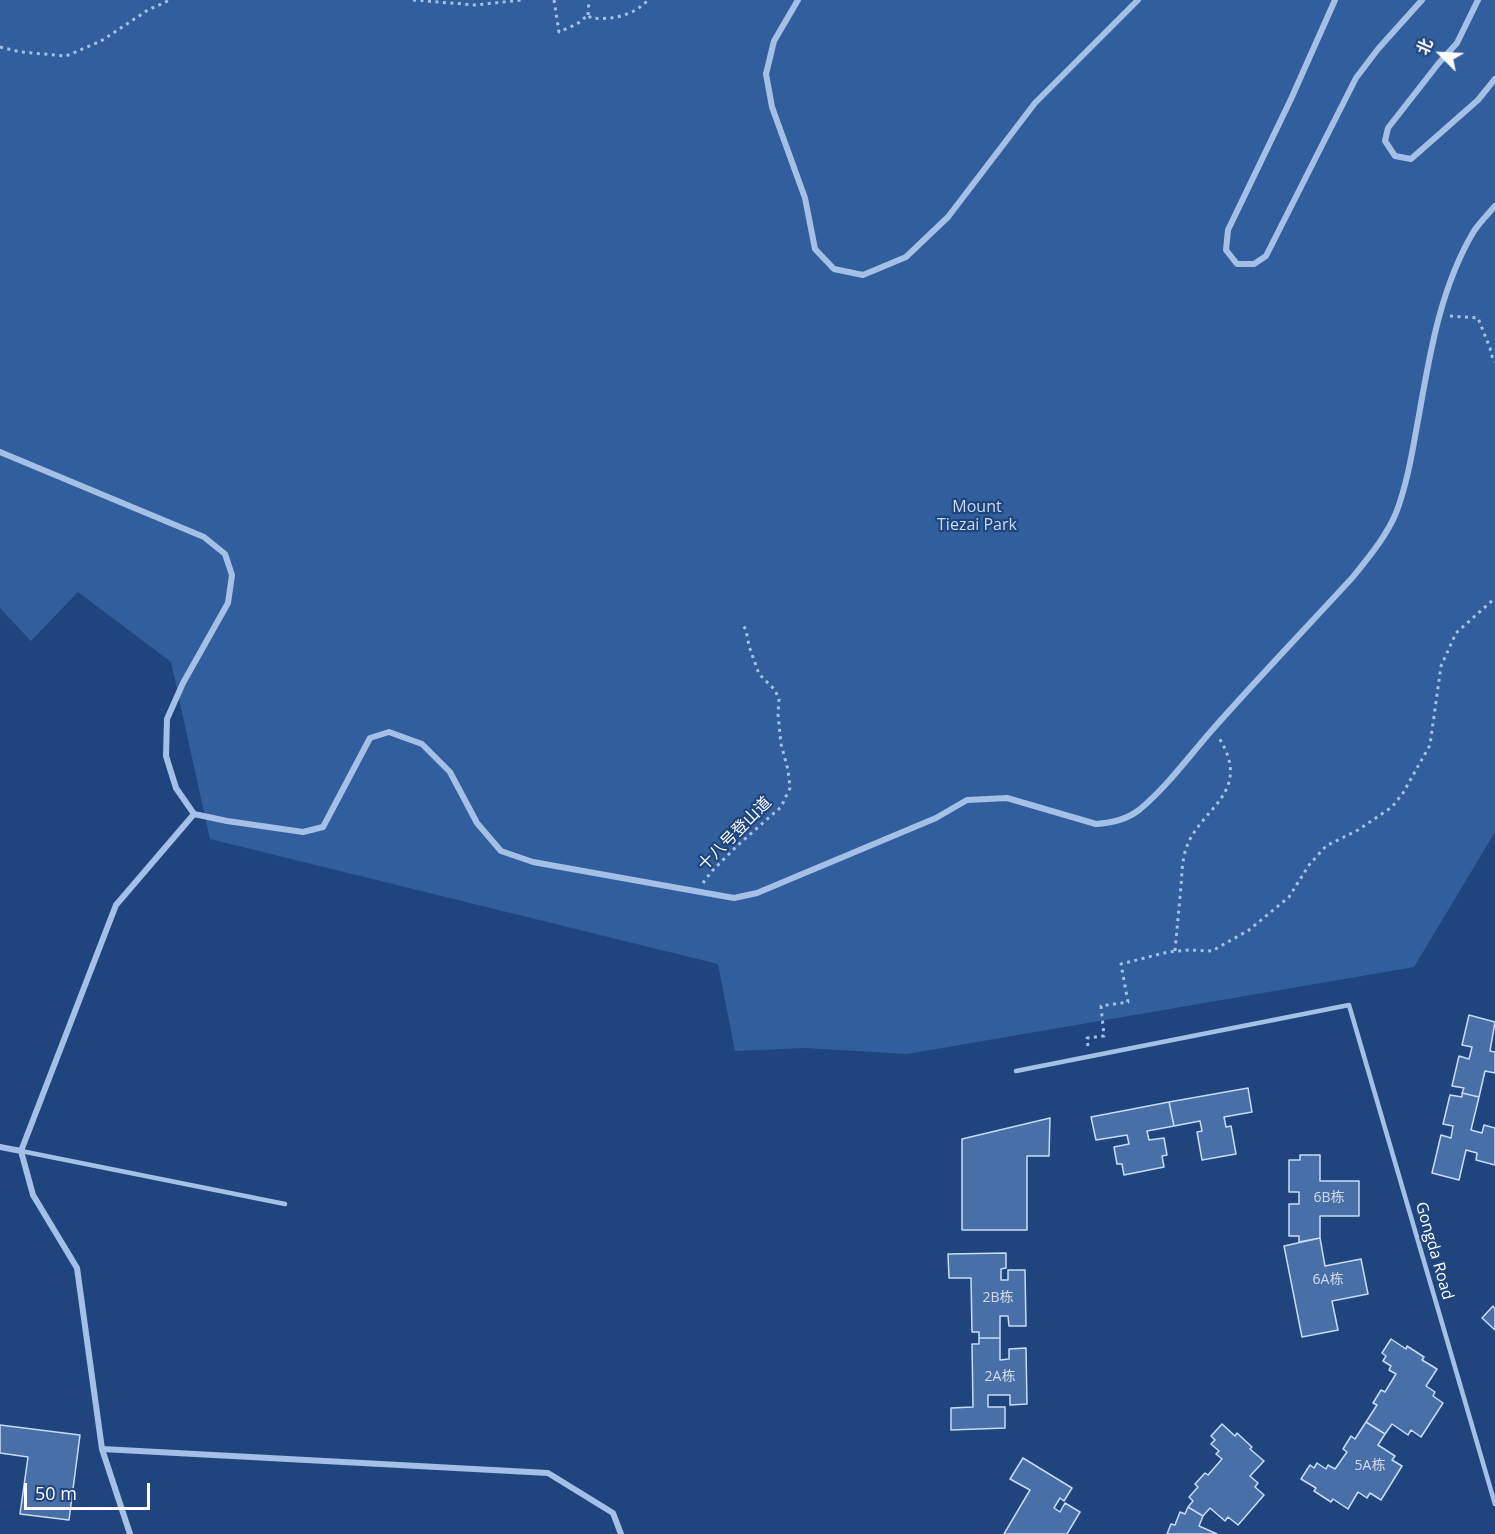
<!DOCTYPE html>
<meta charset="utf-8">
<style>
body{margin:0}
#map{position:relative;width:1495px;height:1534px;overflow:hidden;background:#20457e;font-family:"Open Sans","Noto Sans SC",sans-serif}
canvas{display:block}
.north{position:absolute;left:1411px;top:24px;width:60px;height:60px;-webkit-text-stroke:4px #20457e;paint-order:stroke;rotate:294deg;font-size:16px;font-weight:700;line-height:24px;text-align:center;color:#fff}
.north::after{content:'';display:block;margin:auto;width:21px;height:27px;background:#fff;clip-path:polygon(50% 0,100% 100%,50% 72%,0 100%)}
.scale{position:absolute;left:24px;top:1483px;width:126px;height:27px;box-sizing:border-box;border:3px solid #fff;border-top:0;padding-left:8px;font-size:18px;line-height:21px;white-space:nowrap;color:#fff;-webkit-text-stroke:4px #20457e;paint-order:stroke}
</style>
<div id="map">
<canvas width="1495" height="1534"></canvas>
<div class="north">北</div>
<div class="scale">50 m</div>
</div>
<script>
const ctx = document.querySelector('canvas').getContext('2d');
ctx.lineJoin = 'round';
function fill(path, color) { ctx.fillStyle = color; ctx.fill(path, 'evenodd'); }
function strokePath(path, color, width, dash) { ctx.strokeStyle = color; ctx.lineWidth = width; ctx.lineCap = dash ? 'butt' : 'round'; ctx.setLineDash(dash || []); ctx.stroke(path); }
function write(font, color, halo, rows, align = 'center') {
  ctx.font = font + ' "Open Sans","Noto Sans SC",sans-serif'; ctx.lineWidth = 4.5; ctx.setLineDash([]); ctx.textBaseline = 'middle'; ctx.strokeStyle = halo; ctx.fillStyle = color; for (const [text, x, y, turn = 0] of rows) {
    ctx.save(); ctx.translate(x, y); ctx.rotate((+turn || 0) * Math.PI / 180); ctx.textAlign = isNaN(turn) ? turn : align; if (halo) ctx.strokeText(text, 0, 0); ctx.fillText(text, 0, 0); ctx.restore();
  }
}
const green = new Path2D(`
 M0,0H1495V832L1414,967L907,1054L805,1048L735,1051L718,964L210,839L171,662L78,592L31,641L0,608Z`);
const building = new Path2D(`
 M1469,1015L1495,1022L1490,1051L1495,1052V1073L1485,1071L1479,1097L1462,1093L1464,1088L1452,1086L1459,1056L1469,1059L1472,1047L1462,1045Z
 M1248,1088L1252,1112L1224,1117L1226,1127L1231,1126L1236,1154L1202,1160L1197,1132L1202,1131L1200,1121L1174,1126L1169,1102Z
 M1462,1093L1479,1097L1471,1130L1482,1133L1484,1125L1495,1128V1165L1476,1160L1477,1153L1466,1150L1459,1180L1432,1173L1441,1135L1451,1138L1453,1126L1443,1124L1450,1095L1462,1097Z
 M1169,1102L1174,1126L1147,1131L1149,1140L1164,1138L1167,1155L1162,1156L1164,1167L1124,1175L1122,1164H1117L1114,1147L1129,1144L1127,1135L1096,1140L1091,1117Z
 M1050,1118L1049,1156H1027V1230H962V1139Z
 M1300,1155H1320V1181H1359V1216H1320V1238L1299,1242V1236H1289V1204H1299V1192H1289V1160H1300Z
 M1320,1238L1325,1266L1361,1259L1368,1294L1332,1301L1338,1330L1302,1337L1284,1246Z
 M1006,1253V1268L1001,1269V1280H1008V1270H1025L1026,1326H1009L1008,1316H1000V1338H979V1332H972L971,1278H949L948,1254Z
 M1493,1306L1495,1309V1330L1482,1318Z
 M979,1338H1000V1360L1009,1359V1349L1026,1348L1027,1404L1010,1405V1395H988V1407H1005V1428L951,1430V1408L973,1407L972,1344H979Z
 M1391,1339L1406,1349L1407,1346L1424,1357L1422,1360L1437,1369L1426,1386L1435,1392L1433,1396L1443,1403L1421,1437L1411,1430L1408,1435L1392,1424L1385,1434L1366,1422L1377,1405L1373,1403L1381,1390L1385,1392L1396,1374L1389,1370L1391,1366L1383,1361L1386,1356L1382,1353Z
 M1366,1422L1385,1434L1378,1445L1395,1456L1392,1460L1402,1466L1381,1500L1370,1493L1367,1498L1358,1492L1348,1509L1333,1499L1331,1502L1314,1491L1316,1488L1301,1479L1310,1465L1314,1468L1317,1463L1326,1469L1328,1465L1335,1469L1347,1452L1343,1449L1351,1436L1355,1439Z
 M1222,1424L1235,1436L1237,1433L1252,1447L1250,1449L1264,1461L1250,1476L1258,1483L1255,1487L1264,1495L1238,1525L1228,1517L1225,1521L1210,1508L1203,1516L1188,1507L1193,1501L1189,1497L1198,1487L1195,1484L1205,1473L1208,1475L1222,1459L1216,1454L1219,1451L1211,1444L1215,1440L1211,1436Z
 M0,1425L80,1435L69,1520L20,1514L28,1457L0,1453Z
 M1023,1458L1072,1488L1064,1501L1060,1498L1054,1508L1060,1512L1065,1503L1080,1512L1067,1534H1004L1030,1490L1010,1479Z
 M1188,1507L1203,1516L1199,1526L1217,1534H1167L1171,1524L1175,1525L1180,1512L1185,1514Z`);
const path = new Path2D(`
 M413,0L475,5L523,0
 M554,0L559,32L577,24L588,15L591,18C612,20 633,16 648,0
 M588,15L589,0
 M0,47L21,52L66,56L101,41L148,10L170,0
 M1450,316L1478,318L1490,348L1493,360L1495,362
 M703,883L711,872L738,845L781,807L790,788L788,770L781,744L778,714L779,699L775,690L759,674L749,646L746,630L743,625
 M1175,951C1177,929 1179,908 1181,886C1182,874 1182,860 1186,849C1199,808 1254,794 1219,738
 M1088,1046L1087,1038L1104,1036L1101,1006L1128,1002L1121,964L1168,952L1189,950L1212,951L1249,930L1289,897L1309,865L1326,846L1358,830L1392,807L1403,793L1430,745L1441,666L1456,633L1495,598`);
const lane = new Path2D(`
 M1016,1071L1349,1005L1495,1504
 M21,1151L285,1204`);
const street = new Path2D(`
 M798,0L774,41L766,74L772,107L805,198L815,249L834,269L863,275L906,257L948,217L1035,103L1138,0
 M1335,0L1291,99L1228,230L1226,250L1237,264H1254L1266,256L1356,78L1378,49L1422,0
 M1478,0L1457,43L1438,64L1388,128L1385,141L1395,156L1411,159L1478,100L1495,79
 M0,452L204,537L225,554L232,575L228,603L183,683L167,719L166,756L176,788L194,814L227,821L303,832L323,827L370,738L389,732L422,744L450,772L477,823L501,851L533,862L734,898L757,893L936,818L967,800L1007,798L1096,824C1112,823 1126,820 1139,810C1167,787 1189,756 1213,729C1258,678 1306,628 1352,578C1368,558 1386,537 1396,513C1408,482 1413,447 1419,415C1430,352 1441,286 1474,231C1480,222 1488,214 1495,206
 M0,1147L21,1151
 M102,1449L548,1473L613,1513L621,1534
 M130,1534L102,1449L77,1268L33,1195L21,1151L116,905L194,814`);
const numberNames = [
 ["6B栋",1329,1198],
 ["6A栋",1328,1280],
 ["2B栋",998,1298],
 ["2A栋",1000,1377],
 ["5A栋",1370,1466]
];
const parkNames = [
 ["Mount",977,507],
 ["Tiezai Park",977,525]
];
const streetNames = [
 ["十八号登山道",735,834,-45],
 ["Gongda Road",1434,1251,74]
];
fill(green, '#335e9d');
fill(building, '#496fa8');
strokePath(building, '#c8dbf6', 1.5);
strokePath(path, '#a4c0e7', 3, [3, 4.5]);
strokePath(lane, '#a4c0e7', 4.5);
strokePath(street, '#a4c0e7', 6);
write('14px', '#d2dbe9', null, numberNames);
write('16px', '#c8dbf6', '#20457e', parkNames);
write('16px', '#fff', '#20457e', streetNames);
</script>
